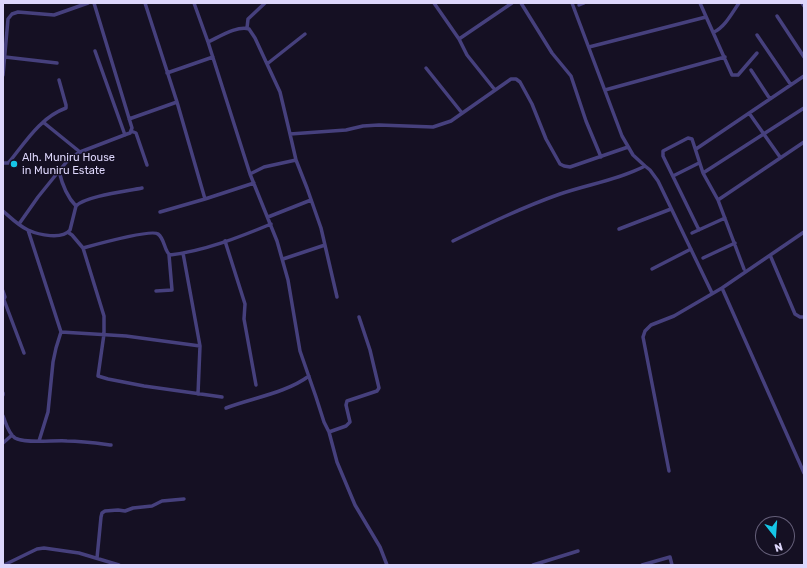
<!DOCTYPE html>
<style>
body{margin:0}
#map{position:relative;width:807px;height:568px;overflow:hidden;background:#151023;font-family:Rubik,sans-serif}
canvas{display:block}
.frame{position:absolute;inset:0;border:4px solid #ddd6fb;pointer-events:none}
.north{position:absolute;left:755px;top:516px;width:40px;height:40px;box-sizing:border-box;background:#151023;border:1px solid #655f79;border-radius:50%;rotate:163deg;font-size:11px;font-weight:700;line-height:16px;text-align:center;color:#ddd6fb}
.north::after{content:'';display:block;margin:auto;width:14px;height:18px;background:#16c6e7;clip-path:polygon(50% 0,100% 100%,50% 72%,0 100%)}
</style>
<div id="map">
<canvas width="807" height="568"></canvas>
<div class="frame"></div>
<div class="north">N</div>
</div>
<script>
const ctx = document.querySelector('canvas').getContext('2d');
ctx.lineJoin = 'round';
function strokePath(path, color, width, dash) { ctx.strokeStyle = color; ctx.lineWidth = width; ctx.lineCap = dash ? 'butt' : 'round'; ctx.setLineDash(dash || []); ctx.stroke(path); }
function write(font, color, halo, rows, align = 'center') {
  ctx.font = font + ' Rubik,sans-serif'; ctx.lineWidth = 3; ctx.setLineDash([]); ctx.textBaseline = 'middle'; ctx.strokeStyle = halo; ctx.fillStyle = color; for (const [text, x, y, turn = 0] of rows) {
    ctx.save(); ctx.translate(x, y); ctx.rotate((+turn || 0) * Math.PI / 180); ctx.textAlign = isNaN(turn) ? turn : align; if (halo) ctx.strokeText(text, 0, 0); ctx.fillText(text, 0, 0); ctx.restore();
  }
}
const street = new Path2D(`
 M194,3L208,42L250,174L277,241L288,280L300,351L316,397L324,422L329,432L337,462L355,505L380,547L387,565
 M434,3L459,39
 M521,3L552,53L571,76L586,121L601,157
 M572,3L622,136L633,155L645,166
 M700,3L732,75H738L757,53
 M802,3L804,6
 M579,5L584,3
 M777,16L804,57
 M247,28L248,19L265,3
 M714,32C725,27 732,13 739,3
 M757,35L791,85
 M208,42C219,37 238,25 249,29L255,38L280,92L290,134
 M589,47L706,17
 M95,51L125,135
 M5,57L57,63
 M267,64L305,34
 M426,68L462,113
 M751,70L770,99
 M167,73L213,57
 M3,75L8,19L12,14L18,12L54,15L88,3
 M495,90L467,55L459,39L512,3
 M605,90L725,57
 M177,102L205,199L254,183
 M749,113L780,157
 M129,119L177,102L145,3
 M43,122L80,152
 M131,131L136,133L147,165
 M696,149L804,76
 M3,163H8L10,161C26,141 41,117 66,108V105L59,80
 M250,174L264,167L296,160
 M673,176L699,163
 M718,200L804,142
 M76,206C66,196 62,184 59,171L69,159L80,152L127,134L130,133L132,128L94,3
 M3,211C11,218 19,226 28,230C39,235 62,240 70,230L76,206C85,196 128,191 142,188
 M160,212L205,199
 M268,217L311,200
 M19,224L38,197L59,171
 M619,229L671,209
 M28,230L61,332
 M699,230L663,156V151L688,138L692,139L703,173
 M69,233L72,235L83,248L104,316V334L98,376L108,379L144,386L222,397
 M692,233L725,218
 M225,241L245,304L244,319L256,385
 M453,241C488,224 523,207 560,194C589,184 618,180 645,166L650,170L658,181L712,293
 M83,248C94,245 151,229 158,234C165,239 164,251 170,255C204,251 240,237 271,224
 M183,253L200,346L198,394
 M770,255L795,314L800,317H804
 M703,258L735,243
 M283,259L325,245
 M652,269L691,249
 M744,269L718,200L703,173L804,108
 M722,288L804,232
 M3,291L5,297L3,301
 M156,291L172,290L169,255
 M337,297L321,228L307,188L296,160L290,134L346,130L363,126L379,125L433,127L451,121L511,79H516L520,82L532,104L546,139L560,164L564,166L570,167L628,147
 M4,300L24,353
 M3,393V395
 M226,408C252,398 286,393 309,376
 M3,416C6,423 8,433 15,438C25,444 54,440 67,441C82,441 96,443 111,445
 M329,432L346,426L350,422L346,405L347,401L377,391L379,388L370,350L359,317
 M39,441L48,412L53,362L56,348L61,332L126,336L200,346
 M3,443L12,435
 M669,471L643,337L645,331L651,325L674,316L722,288L804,473
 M97,558L101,517L102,513L105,511L118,510L125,511L133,508L152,506L162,501L184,499
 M4,565L37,549L44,548L79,553L119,565
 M533,565L578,551
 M642,565L670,557L672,565`);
const markers = [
 [14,164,4,"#16c6e7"]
];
const poiNames = [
 ["Alh. Muniru House",22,158],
 ["in Muniru Estate",22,171]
];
strokePath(street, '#46407d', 3.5);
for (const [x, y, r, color] of markers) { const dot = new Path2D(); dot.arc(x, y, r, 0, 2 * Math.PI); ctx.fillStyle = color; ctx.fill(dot); strokePath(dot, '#151023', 1.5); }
write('11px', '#ddd6fb', '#151023', poiNames, 'left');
</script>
